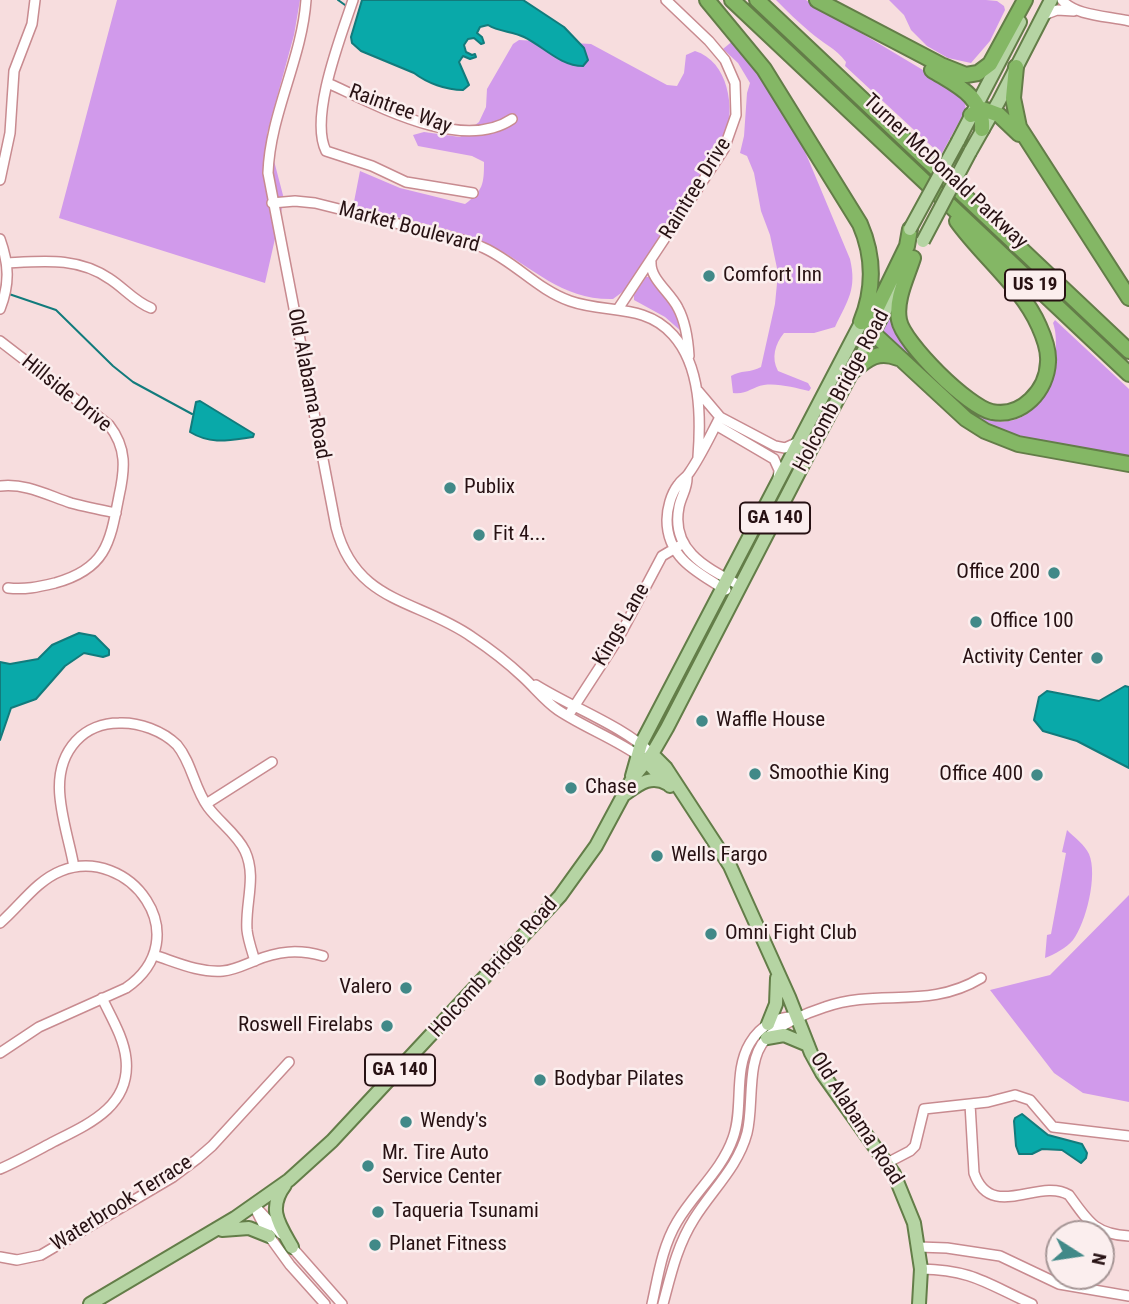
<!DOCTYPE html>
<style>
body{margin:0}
#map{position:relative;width:1129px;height:1304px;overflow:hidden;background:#f7ddde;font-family:"Roboto Condensed",sans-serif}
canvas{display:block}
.north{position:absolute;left:1045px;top:1220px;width:70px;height:70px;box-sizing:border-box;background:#fbeeee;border:2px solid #a69696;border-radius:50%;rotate:102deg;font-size:19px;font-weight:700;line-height:28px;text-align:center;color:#271113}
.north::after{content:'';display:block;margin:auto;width:24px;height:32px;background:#418988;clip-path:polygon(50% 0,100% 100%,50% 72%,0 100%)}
</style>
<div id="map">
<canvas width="1129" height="1304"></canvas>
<div class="north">N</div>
</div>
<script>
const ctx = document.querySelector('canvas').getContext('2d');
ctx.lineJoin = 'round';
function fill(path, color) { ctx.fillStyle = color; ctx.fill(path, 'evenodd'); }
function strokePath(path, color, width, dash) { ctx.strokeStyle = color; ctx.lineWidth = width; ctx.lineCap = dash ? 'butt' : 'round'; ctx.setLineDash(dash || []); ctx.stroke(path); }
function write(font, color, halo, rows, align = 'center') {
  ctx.font = font + ' "Roboto Condensed",sans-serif'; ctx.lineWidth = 5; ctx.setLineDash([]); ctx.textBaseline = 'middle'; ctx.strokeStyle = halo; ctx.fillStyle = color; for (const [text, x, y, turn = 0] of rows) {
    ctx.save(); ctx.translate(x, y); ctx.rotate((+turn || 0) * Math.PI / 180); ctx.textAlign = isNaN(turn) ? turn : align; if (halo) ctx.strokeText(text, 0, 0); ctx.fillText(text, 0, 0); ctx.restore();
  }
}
const green = new Path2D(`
 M117,0H300L294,35L267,134L284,199L265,283L59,218Z
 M776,0H806L963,94L966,109L941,155L845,66L846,62C836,48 822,43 810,32C798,22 787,11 776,0Z
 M889,0H986L997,1L1004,6L1005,10L990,41L971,63L948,58L927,46L911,30L904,15Z
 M735,39L764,75L796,130L850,259C857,289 848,300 835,327L814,333H784C775,344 771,358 778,371L808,383L811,388L809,391C796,388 778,383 764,385C752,387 746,395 733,393L731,376C740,370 751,373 761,367L775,304L778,273L770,235L761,211L754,173L747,156L740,153L744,136L747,93L750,83L738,63L723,49Z
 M519,40L591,44L667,85L677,86L684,73L686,55L695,51C728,61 736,108 725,138C720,152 707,166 699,178C675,216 650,253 625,290L613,299C561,300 535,268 492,246C453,227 395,218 353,207L360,171L400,188L465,204C483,191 484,184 484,162L472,156L418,146L413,135L424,132L460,137L479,122L486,107L487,89L513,44Z
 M646,277H650C668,290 677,311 682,332L665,317L634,300V295Z
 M890,314L898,337L904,347C923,366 953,403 975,414C1024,440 1056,394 1056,349C1056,340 1056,331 1053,323L1055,320L1129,389V461L1013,440L982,426L881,333Z
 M1067,830C1074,837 1085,845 1089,854C1098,875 1086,923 1073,940C1066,948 1055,954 1045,958L1047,935L1051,934L1066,853L1062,852Z
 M1129,895V1102L1083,1093L1054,1073L990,990L1050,975Z`);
const water = new Path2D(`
 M362,0H523L564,27L584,48L588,60L583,66C560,66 543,46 524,37C512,31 499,32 488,25L480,27L477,33L482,37L484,43L481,44L474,38L468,39L464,45L466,52L472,55L475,54L476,57L470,59L463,56L459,62L469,85L463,90C446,90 427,83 414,73L361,51L352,43L351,37Z
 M200,401L254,434L253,437C230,440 211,445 190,432L196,402Z
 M79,633L95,636L109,650V655L103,657L84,653L65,666L36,699L11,708L0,740V662L10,664L38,659L52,645Z
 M1125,686L1129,687V768L1077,741L1043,731L1034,720L1039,697L1047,691L1099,701Z
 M1022,1114L1048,1135L1082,1144L1087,1153L1086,1158L1081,1163L1062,1150L1042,1149L1032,1154H1019L1016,1146L1014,1121L1015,1118Z`);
const stream = new Path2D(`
 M338,0L345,5
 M9,294L56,310L113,366L133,382L192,414`);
const minor = new Path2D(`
 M306,0C302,59 270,114 268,173L336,527C356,604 418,599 472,637C490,649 507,662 523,677C535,688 545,701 558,710C585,728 616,739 642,758
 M353,0C341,36 309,117 326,151L372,166L406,182L473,193
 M1062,0C1075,16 1109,16 1129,21
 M1044,15L1057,10L1074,11
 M328,83C376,105 462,153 512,119
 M0,180L10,133L14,71L32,24L35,0
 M272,203L295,201L315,203C351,212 387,221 423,230C443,235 465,239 484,248C515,262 538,290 570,301C606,314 645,303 673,335C701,366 701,418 698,457
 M0,239C9,264 10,284 0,309
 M651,262C650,279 670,292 678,308C686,323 688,339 689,356
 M7,263C44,261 78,257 110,279C124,288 135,302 151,308
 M618,309L724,149L736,115L735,83L725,60L709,41L666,0
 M0,341L109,425C127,448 125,469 119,496C110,543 106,569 55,583C38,587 25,590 8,588
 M698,391L720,417L775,446L785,448L798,442
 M720,417C710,436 701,456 689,473C686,478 681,480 678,485C671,494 667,509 667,520C667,558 698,573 726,590
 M716,425L774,459L779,470L778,480
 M687,476C688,488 681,496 679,507C670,552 709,569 741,586
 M0,486C26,483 47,495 71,503C86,507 101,510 116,513
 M536,685C573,708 621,725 652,754
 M568,716L618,639L662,556L684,543
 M206,804L272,762
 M74,867C67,826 44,776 76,741C87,729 103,723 119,723C139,722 163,731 177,745C192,763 194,788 208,807C219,822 237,834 245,851C257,877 245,903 247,930C248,940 252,951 255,961
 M0,923C20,906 36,881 61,871C129,844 199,937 126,988L39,1027L0,1053
 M154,955C176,962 199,973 223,971C234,970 244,965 254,961C278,951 298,949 323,956
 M970,1104L974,1173C991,1222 1039,1177 1069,1195C1088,1221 1094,1234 1129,1236
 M887,1163L910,1151L915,1146L924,1109L988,1102L1015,1095L1030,1100L1053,1127L1129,1136
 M0,1169C18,1161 36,1151 53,1142C89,1124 131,1106 126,1059C124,1038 111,1017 102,998
 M254,1205L281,1234
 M256,1210L269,1236L290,1265L325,1304
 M290,1245L342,1304
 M919,1247L947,1248L1000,1256L1059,1284L1129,1296
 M0,1257L17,1260L41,1255L173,1177L197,1159L212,1146L289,1062
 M921,1269C973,1270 987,1284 1032,1304
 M652,1304C658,1277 662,1247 677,1222C694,1193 722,1170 733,1138C744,1108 733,1071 750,1043C760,1026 778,1015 798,1017
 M663,1304C671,1274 677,1246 694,1219C712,1190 738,1167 747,1133C754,1106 746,1061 765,1040C778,1025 806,1013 825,1007C879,988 928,1010 981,978`);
const major = new Path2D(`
 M958,141L1020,22
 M970,152L999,101L1051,0
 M652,754L666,768L730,866L789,997L811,1053L822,1073L894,1174L914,1223L921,1269L919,1304
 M646,761L670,786
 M632,776L641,744L865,315
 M625,794C639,784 651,774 668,784
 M768,1024L776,1004L777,978
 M767,1038L784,1035L808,1045
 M285,1185C267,1209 279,1224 292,1247
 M222,1230L249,1228L269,1236
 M90,1304L235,1218L289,1180L332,1141L560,896L596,846L632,779L652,754L667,728L810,451L901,281`);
const highway = new Path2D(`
 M707,0L764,69L860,224C874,256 874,290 861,322
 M732,0L1129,374
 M757,0L1129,351
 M817,0L941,65L966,75L978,73L990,64L1025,0
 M1016,67L1013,98L1019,127L1129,298
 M932,70C956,85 984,96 982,129
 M971,115L983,109L999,115L1019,134
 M910,229L907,246L871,320L870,326L873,333L966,419L985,431L1018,444L1129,464
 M913,258C907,277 895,300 899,320C903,343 969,408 992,412C1022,418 1047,390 1048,362C1049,350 1044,337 1039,326C1022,287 981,255 957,221
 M853,371C868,358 879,350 898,358`);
const majorBridge = new Path2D(`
 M910,229L958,141
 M923,241L970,152`);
const markers = [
 [709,276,7,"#418988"],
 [450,488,7,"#418988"],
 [479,535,7,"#418988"],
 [1054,573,7,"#418988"],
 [976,622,7,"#418988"],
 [1097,658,7,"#418988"],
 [702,721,7,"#418988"],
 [755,774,7,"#418988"],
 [1037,775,7,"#418988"],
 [571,788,7,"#418988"],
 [657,856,7,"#418988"],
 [711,934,7,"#418988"],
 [406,988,7,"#418988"],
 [387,1026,7,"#418988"],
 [540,1080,7,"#418988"],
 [406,1122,7,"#418988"],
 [368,1166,7,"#418988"],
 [378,1212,7,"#418988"],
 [375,1245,7,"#418988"]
];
const shields = [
 [1035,285,60],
 [775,518,70],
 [400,1070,70]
];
const shieldNames = [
 ["US 19",1035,285],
 ["GA 140",775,518],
 ["GA 140",400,1070]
];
const streetNames = [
 ["Raintree Way",400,110,20],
 ["Turner McDonald Parkway",945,172,43],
 ["Raintree Drive",696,189,-58],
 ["Market Boulevard",409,228,15],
 ["Old Alabama Road",308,384,79],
 ["Holcomb Bridge Road",842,391,-62],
 ["Hillside Drive",66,394,39],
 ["Kings Lane",622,625,-60],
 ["Holcomb Bridge Road",494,968,-48],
 ["Old Alabama Road",856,1119,57],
 ["Waterbrook Terrace",122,1204,-32]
];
const poiNames = [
 ["Comfort Inn",723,276],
 ["Publix",464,488],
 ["Fit 4...",493,535],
 ["Office 200",1040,573,"right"],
 ["Office 100",990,622],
 ["Activity Center",1083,658,"right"],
 ["Waffle House",716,721],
 ["Smoothie King",769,774],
 ["Office 400",1023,775,"right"],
 ["Chase",585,788],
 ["Wells Fargo",671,856],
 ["Omni Fight Club",725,934],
 ["Valero",392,988,"right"],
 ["Roswell Firelabs",373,1026,"right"],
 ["Bodybar Pilates",554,1080],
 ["Wendy's",420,1122],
 ["Mr. Tire Auto",382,1154],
 ["Service Center",382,1178],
 ["Taqueria Tsunami",392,1212],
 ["Planet Fitness",389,1245]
];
fill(green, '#d19aeb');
fill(water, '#09a9a9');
strokePath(water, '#127b7c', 2);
strokePath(stream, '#127b7c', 2);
strokePath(minor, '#c88b90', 12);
strokePath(major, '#637d48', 16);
strokePath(highway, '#637d48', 18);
strokePath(minor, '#fff', 9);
strokePath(major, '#b5d4a3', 12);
strokePath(highway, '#84b765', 14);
strokePath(majorBridge, '#637d48', 16, []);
strokePath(majorBridge, '#b5d4a3', 12);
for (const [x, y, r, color] of markers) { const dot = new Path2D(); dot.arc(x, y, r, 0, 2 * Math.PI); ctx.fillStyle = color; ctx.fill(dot); strokePath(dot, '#fbeeee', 2.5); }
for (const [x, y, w] of shields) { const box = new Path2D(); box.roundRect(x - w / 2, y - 15.5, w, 31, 5); ctx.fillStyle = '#fbeeee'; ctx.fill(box); strokePath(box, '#271113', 2); }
write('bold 19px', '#271113', null, shieldNames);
write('21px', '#271113', '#fbeeee', streetNames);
write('21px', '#271113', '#fbeeee', poiNames, 'left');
</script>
